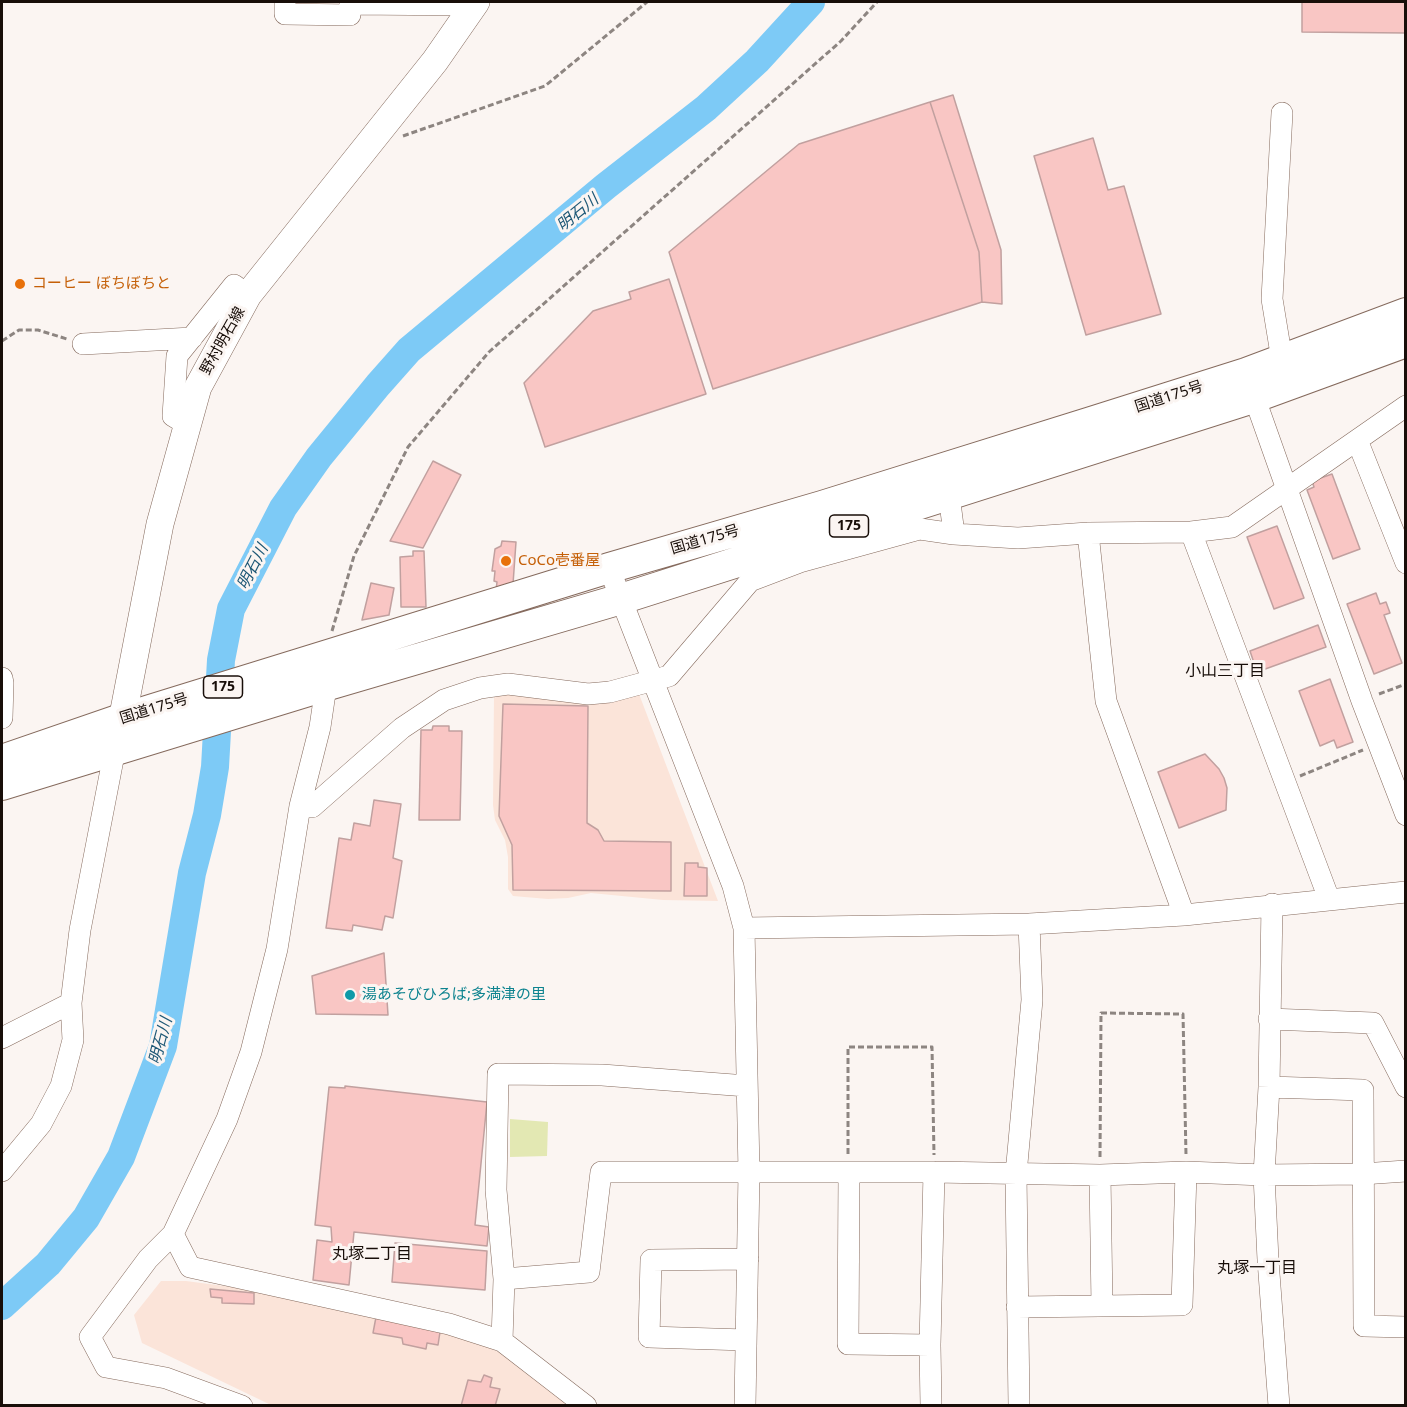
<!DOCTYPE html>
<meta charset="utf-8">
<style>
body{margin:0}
#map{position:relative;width:1407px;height:1407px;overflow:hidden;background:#fbf5f2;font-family:"Noto Sans",sans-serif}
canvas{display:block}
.frame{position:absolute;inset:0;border:3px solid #180e09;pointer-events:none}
</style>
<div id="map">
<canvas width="1407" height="1407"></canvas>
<div class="frame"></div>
</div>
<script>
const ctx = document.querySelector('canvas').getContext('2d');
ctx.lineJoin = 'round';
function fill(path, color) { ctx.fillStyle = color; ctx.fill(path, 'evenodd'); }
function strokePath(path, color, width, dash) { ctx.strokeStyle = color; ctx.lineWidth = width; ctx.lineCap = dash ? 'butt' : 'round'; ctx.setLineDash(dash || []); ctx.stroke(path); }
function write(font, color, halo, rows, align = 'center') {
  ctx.font = font + ' "Noto Sans","Noto Sans JP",sans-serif'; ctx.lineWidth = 6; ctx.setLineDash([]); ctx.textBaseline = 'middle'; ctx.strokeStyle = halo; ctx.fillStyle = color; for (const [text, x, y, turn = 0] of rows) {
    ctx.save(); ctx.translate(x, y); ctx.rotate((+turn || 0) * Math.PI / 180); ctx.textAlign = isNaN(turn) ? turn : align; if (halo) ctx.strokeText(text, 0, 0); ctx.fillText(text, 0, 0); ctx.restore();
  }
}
const built = new Path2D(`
 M516,693L639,694L718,901L663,900L591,893L568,898L548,899L513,896L508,889V857L505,840L495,820L493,805L494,695Z
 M161,1281H186L270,1292L465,1337L501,1353L568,1405H271L142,1343L134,1315Z`);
const green = new Path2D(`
 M510,1119L548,1122L547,1156L510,1157Z`);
const river = new Path2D(`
 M2,1306L48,1264L86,1218L121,1157L163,1046L192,873L207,815L215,767L221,660L231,609L283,508L319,457L378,385L409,350L606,186L706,108L757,61L811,2`);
const building = new Path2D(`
 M1302,2H1406V33L1302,32Z
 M953,95L1001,250L1002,304L982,302L979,252L930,102Z
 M930,102L979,252L982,302L713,389L669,252L799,144Z
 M1093,138L1108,190L1124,186L1161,314L1086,335L1034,156Z
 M669,279L706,394L545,447L524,383L593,311L631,299L629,292Z
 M433,461L461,475L423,548L390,541Z
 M1332,474L1360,549L1333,559L1307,490L1314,487L1312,481Z
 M1277,526L1304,598L1274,609L1247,537Z
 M502,541L516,542L513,584L496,590L497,582L494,581L495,571H492L495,549L501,546Z
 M413,551H424L426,607H401L400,557L413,556Z
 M371,583L394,588L389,615L362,620Z
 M1376,593L1380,604L1386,602L1390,613L1384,615L1402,663L1374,674L1347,604Z
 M1318,625L1326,647L1257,672L1250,651Z
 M1330,679L1353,742L1337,748L1334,740L1320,746L1299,691Z
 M503,704L588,706L587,823L598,830L604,841L671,842V891L513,890L512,845L499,816Z
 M433,726H449V731H462L460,820H419L421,730H432Z
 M1205,754L1219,769L1224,778L1227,788L1226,810L1179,828L1158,772Z
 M374,800L401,804L393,858L402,861L393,918L385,916L382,930L353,925L352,931L326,928L339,838L351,840L354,823L370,826Z
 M685,863H698V867L707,868V896H684Z
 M384,953L388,1015L316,1014L312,976Z
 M345,1086L487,1102L475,1225L489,1227L487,1246L354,1232L349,1285L313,1280L317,1240L332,1242L331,1227L315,1225L329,1087L345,1088Z
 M395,1243L487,1251L485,1290L392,1282Z
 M210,1289L254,1293V1304L222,1303V1298L211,1297Z
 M376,1317L440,1332L438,1345L427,1343L426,1349L403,1344L402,1338L373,1333Z
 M484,1375L492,1378L490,1387L500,1389L495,1406H461L468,1380L481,1382Z`);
const path = new Path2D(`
 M403,136L545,86L647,2
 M2,341L19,330H38L67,339
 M332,631L354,556L408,447L489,352L841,41L877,2
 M1379,694L1406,684
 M1300,776L1363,750
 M848,1154V1047H932L934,1155
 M1100,1157L1101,1013L1183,1014L1186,1155`);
const minor = new Path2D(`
 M285,2V14L350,15V2
 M350,4L473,5
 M1282,113L1272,299L1282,360
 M83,344L192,338
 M1250,385L1362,701L1406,815
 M188,425L173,416L177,356L234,285L248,295
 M1357,440L1406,563
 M949,495L954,534
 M1191,532L1329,899
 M1088,533L1106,701L1184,915
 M609,568L733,886L744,928L749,1172L745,1406
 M2,678L3,683L2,718
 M300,806L312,807L402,728L444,700L480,688L508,684L588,694L610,692L669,676L750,581L800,562L920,529L954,534L1018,538L1088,533L1191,532L1232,527L1406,406
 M1272,904L1269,1087L1264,1175L1268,1260L1279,1406
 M744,928L1029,924L1184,915L1406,892
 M1269,1019L1373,1023L1406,1087
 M2,1038L71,1003
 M1269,1087L1363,1090L1364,1326L1406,1327
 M2,1171L41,1124L61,1086L73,1040L71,1003L80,930L115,749
 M849,1173L848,1344L930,1345
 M1100,1175L1102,1305
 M173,1234L190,1267L449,1324L502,1341L586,1406
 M504,1279L589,1272L601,1172H934L1100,1175L1186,1172L1264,1175L1362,1174L1406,1171
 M1017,1307L1182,1305L1186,1172
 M746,1340L649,1337L651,1260L748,1259
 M502,1341L504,1279L496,1190L498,1074L602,1075L747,1086
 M242,1406L166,1378L106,1367L90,1337L148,1259L173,1234L227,1119L251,1052L277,949L300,806L320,727L328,673
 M931,1406L930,1345L934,1172
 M1019,1406L1016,1174L1032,1000L1029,924`);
const major = new Path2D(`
 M119,736L160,524L198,387L248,295L435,61L476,2`);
const highway = new Path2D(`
 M2,760L124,718L609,568L822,506L1091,422L1246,373L1406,313
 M2,785L325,686L621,599L1253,398L1406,342`);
const markers = [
 [20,284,6,"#e8710a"],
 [506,561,6,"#e8710a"],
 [350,995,6,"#0f9aa8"]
];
const shields = [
 [849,526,39],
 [223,687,39]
];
const shieldNames = [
 ["175",849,526],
 ["175",223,687]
];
const foodNames = [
 ["コーヒー ぼちぼちと",32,284],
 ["CoCo壱番屋",518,561]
];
const streetNames = [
 ["野村明石線",223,341,-61],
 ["国道175号",1169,397,-18],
 ["国道175号",705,540,-16],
 ["国道175号",154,709,-17]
];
const cultureNames = [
 ["湯あそびひろば;多満津の里",362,995]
];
const waterNames = [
 ["明石川",578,213,-39],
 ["明石川",253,567,-63],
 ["明石川",161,1041,-75]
];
const neighbourhoodNames = [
 ["小山三丁目",1225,671],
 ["丸塚二丁目",372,1254],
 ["丸塚一丁目",1257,1268]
];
fill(built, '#fbe4d9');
fill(green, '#e3e8b3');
strokePath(river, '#7dcaf6', 28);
fill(building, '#f9c6c4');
strokePath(building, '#c1a09f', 1.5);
strokePath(minor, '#856a5d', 22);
strokePath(major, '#856a5d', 28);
strokePath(highway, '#856a5d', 32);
strokePath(path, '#8d8581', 3, [6, 3]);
strokePath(minor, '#fff', 21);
strokePath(major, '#fff', 27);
strokePath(highway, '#fff', 30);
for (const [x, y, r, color] of markers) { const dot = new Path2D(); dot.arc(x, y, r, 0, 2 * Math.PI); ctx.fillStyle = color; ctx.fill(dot); strokePath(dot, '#fbf5f2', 2); }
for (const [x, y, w] of shields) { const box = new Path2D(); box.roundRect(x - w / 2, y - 11, w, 22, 4.5); ctx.fillStyle = '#fbf5f2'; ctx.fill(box); strokePath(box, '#180e09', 1.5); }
write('bold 14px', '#180e09', null, shieldNames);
write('15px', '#c56008', '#fbf5f2', foodNames, 'left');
write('15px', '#180e09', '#fbf5f2', streetNames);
write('15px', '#0d838f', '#fbf5f2', cultureNames, 'left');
write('italic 16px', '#1e5876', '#fbf5f2', waterNames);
write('16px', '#180e09', '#fbf5f2', neighbourhoodNames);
</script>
